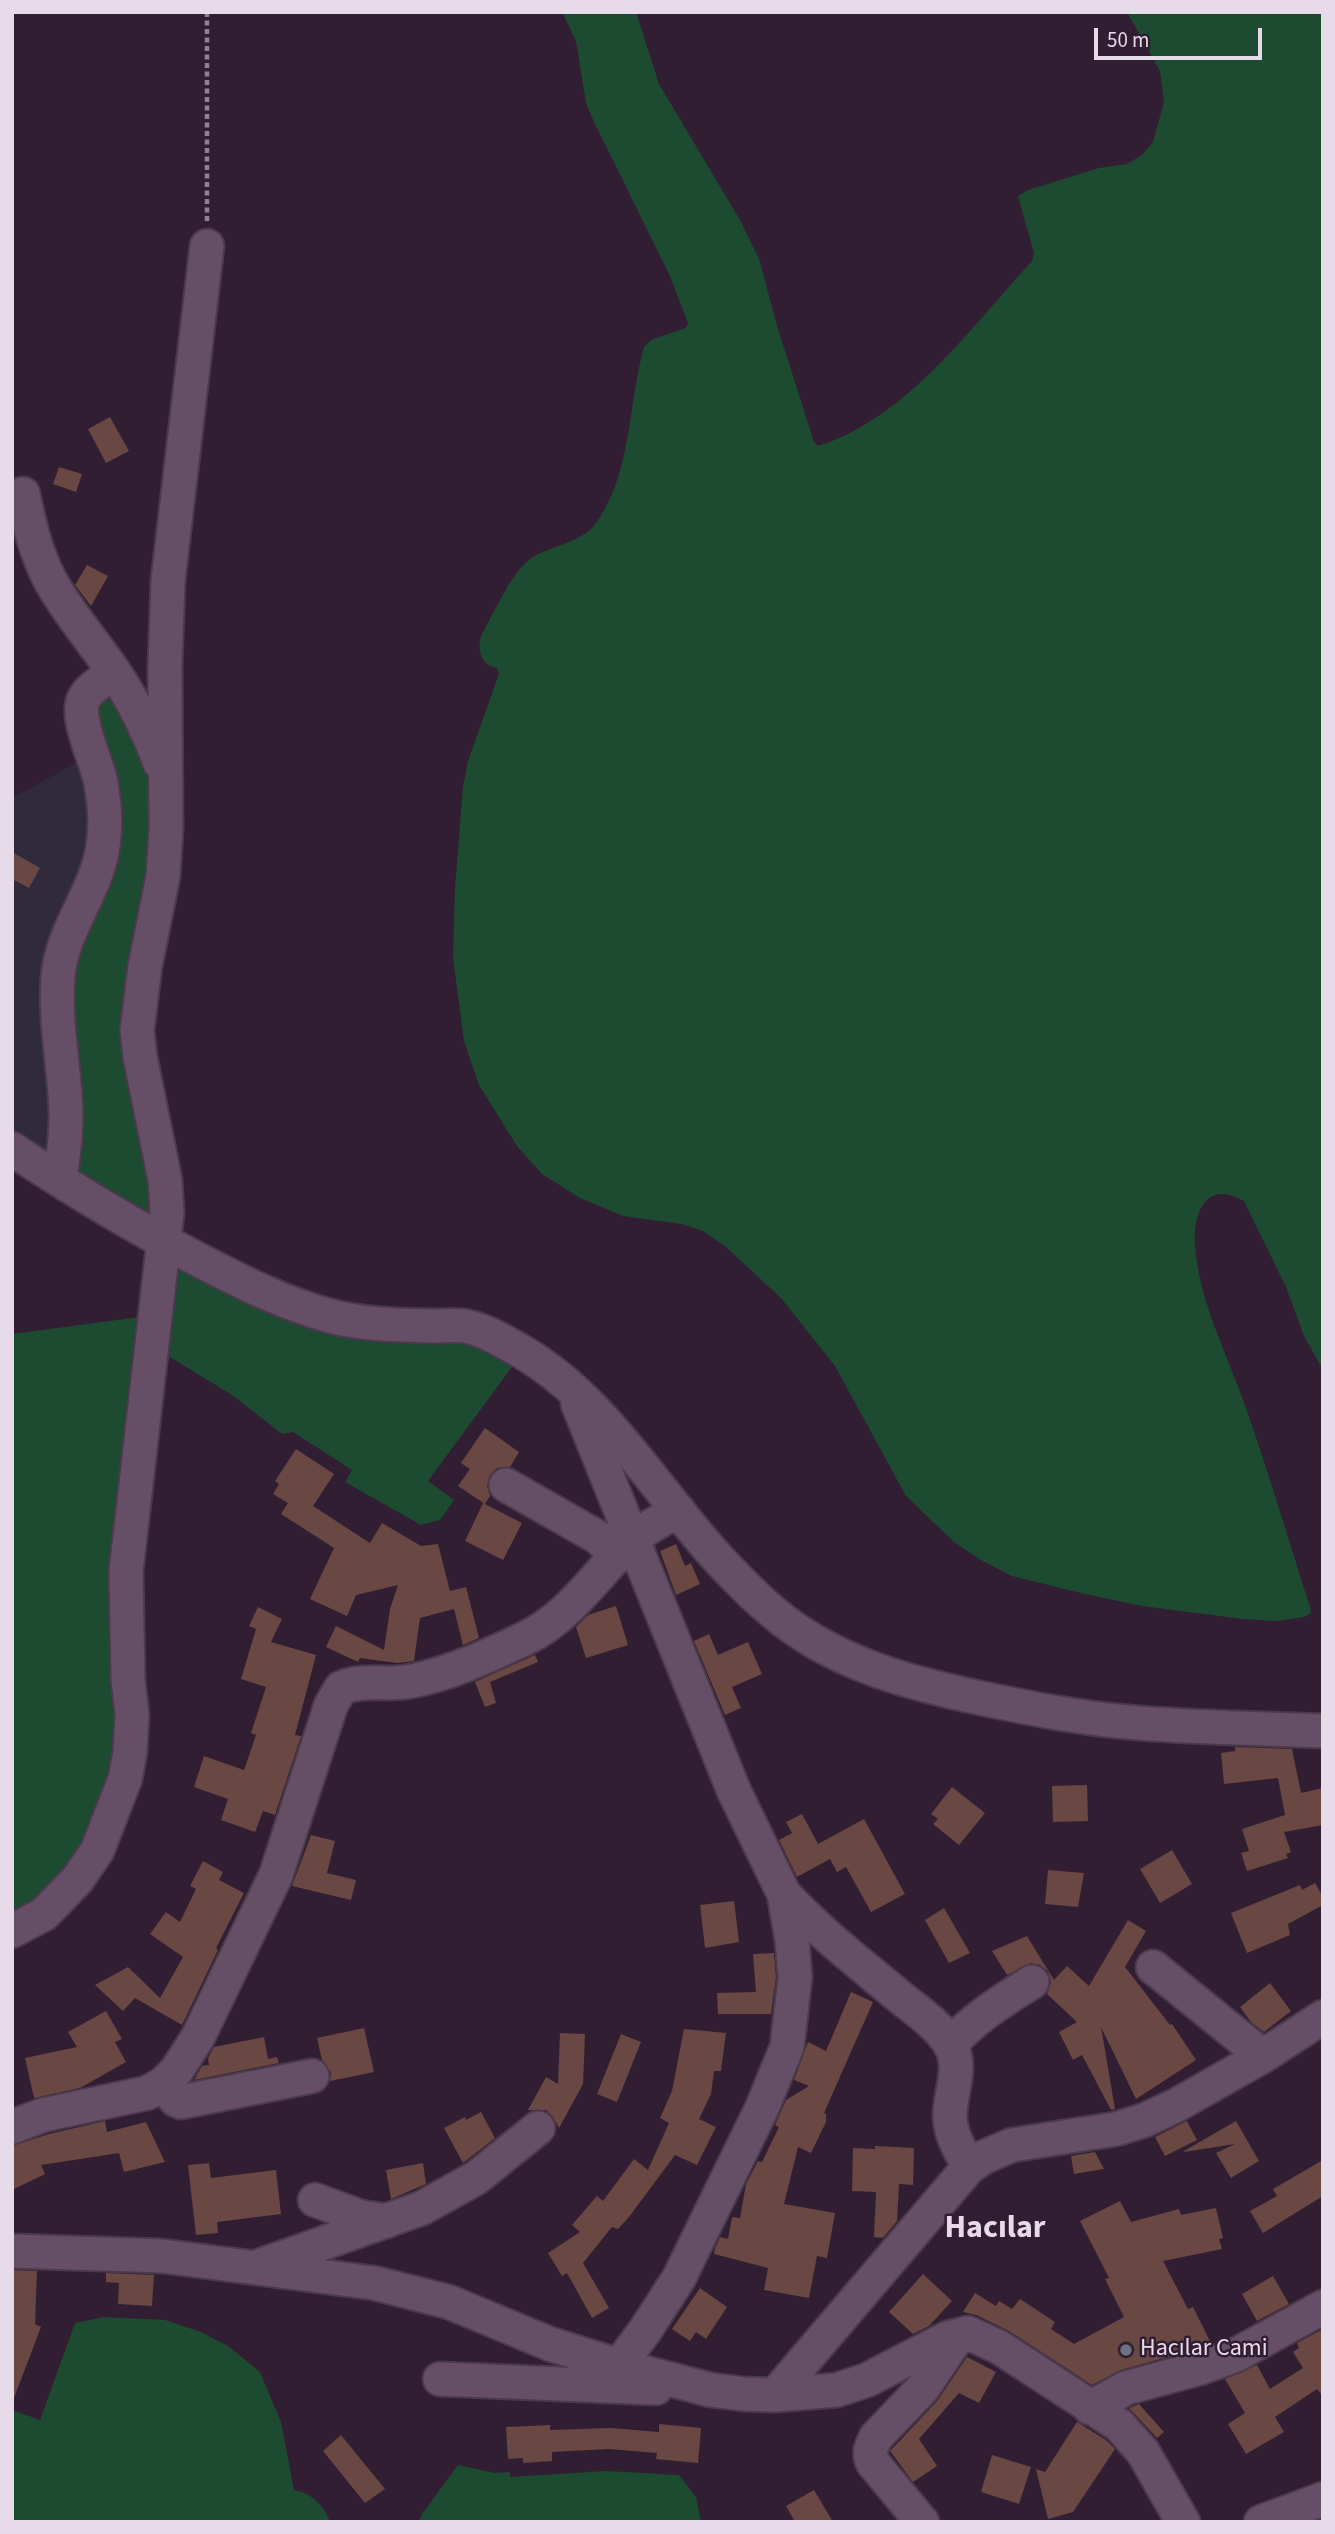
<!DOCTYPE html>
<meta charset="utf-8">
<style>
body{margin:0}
#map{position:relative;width:1335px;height:2534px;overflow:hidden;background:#321e33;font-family:"Source Sans 3",sans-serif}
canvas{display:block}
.frame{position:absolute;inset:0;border:14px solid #e8dbe9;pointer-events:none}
.scale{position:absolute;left:1094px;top:28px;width:168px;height:32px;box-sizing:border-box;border:4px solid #e8dbe9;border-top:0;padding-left:9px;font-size:21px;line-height:24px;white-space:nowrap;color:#e8dbe9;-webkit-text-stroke:5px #321e33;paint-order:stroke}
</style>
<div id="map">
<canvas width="1335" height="2534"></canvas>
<div class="frame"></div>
<div class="scale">50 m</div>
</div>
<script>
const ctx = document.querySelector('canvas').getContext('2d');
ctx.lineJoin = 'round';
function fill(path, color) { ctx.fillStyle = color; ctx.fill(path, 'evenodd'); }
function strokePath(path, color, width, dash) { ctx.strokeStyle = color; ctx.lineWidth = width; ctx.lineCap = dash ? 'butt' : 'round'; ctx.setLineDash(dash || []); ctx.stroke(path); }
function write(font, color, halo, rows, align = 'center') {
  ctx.font = font + ' "Source Sans 3",sans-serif'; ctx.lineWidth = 5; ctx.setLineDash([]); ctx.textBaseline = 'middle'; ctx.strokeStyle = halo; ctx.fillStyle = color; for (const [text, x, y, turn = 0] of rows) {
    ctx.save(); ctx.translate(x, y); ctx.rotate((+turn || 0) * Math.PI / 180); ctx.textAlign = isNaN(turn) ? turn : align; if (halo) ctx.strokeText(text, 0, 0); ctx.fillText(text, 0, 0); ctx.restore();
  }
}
const industrial = new Path2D(`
 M93,754L101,783L60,1179L12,1149V798Z`);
const green = new Path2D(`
 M562,12H636L659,84L740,220L759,259L778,329L814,442L818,446C906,419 972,326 1032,261L1034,253L1018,196L1028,190L1099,168L1127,164L1142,155L1153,142L1164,102L1160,71L1127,12H1323V1370L1304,1336L1286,1287L1244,1201C1206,1179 1193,1212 1195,1246C1199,1302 1228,1356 1246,1408C1269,1474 1289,1541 1310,1607L1311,1613L1304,1617L1277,1621L1243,1619L1142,1606L1085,1594L1012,1576L981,1560L954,1542L906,1496L835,1366L781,1298L726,1247L703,1231L682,1224L623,1216L580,1198L542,1174L517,1146L479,1085L464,1041L453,958L455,888L463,787L468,761L499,674L497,668C481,665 477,651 481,636C494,613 510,575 530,559C550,545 581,544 596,523C632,473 628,404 644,347L651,340L686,328L688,323L670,276L594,122L586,103L576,41Z
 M115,673L166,778L145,966L164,1242L228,1275L523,1352L428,1481L454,1500L440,1520L421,1525L345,1482L352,1470L293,1432L282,1434L232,1395L152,1346L115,1809L12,1931V1334L155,1315L164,1242L60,1179L57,1006L101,860L82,718Z
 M104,2317L165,2320L201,2332L228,2346L260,2372L281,2422L294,2490C311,2493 324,2505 330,2522H12V2410L40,2420L75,2323Z
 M458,2465L495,2473L510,2472V2477L607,2471L679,2475L696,2497L701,2522H419L422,2514Z`);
const building = new Path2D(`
 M110,417L129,451L106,463L88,429Z
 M59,467L82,474L76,492L53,484Z
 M87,565L108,576L91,606L75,585Z
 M12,852L40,868L29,888L12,879Z
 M485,1428L519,1452L510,1467L497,1468L490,1475L487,1486L490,1496L485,1504L458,1486L470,1469L461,1463Z
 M296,1449L334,1474L313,1506L370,1543L382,1523L421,1546L438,1544L450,1591L466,1587L479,1638L463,1645L454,1609L420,1618L414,1661L397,1663L360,1658L358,1662L326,1647L336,1626L384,1650L390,1609L398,1585L356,1595L347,1616L310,1599L334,1548L281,1514L288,1503L273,1494L279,1484L275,1481Z
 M483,1503L522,1523L503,1560L465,1541Z
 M676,1544L685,1566L691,1563L700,1584L676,1595L660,1551Z
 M616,1606L628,1645L586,1658L576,1627L588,1615Z
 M258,1607L282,1619L271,1642L316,1655L295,1735L301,1736L275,1815L263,1811L255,1832L221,1820L228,1799L194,1787L204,1756L244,1770L256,1735L251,1733L266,1687L241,1679L256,1629L249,1626Z
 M709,1634L718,1655L748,1642L762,1674L732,1687L741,1708L725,1715L694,1641Z
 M535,1655L538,1662L490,1682L496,1703L485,1707L475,1682Z
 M1235,1747L1292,1749L1301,1793L1323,1788V1825L1284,1832L1291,1852L1286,1854L1288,1858L1247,1871L1241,1853L1249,1851L1242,1829L1285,1815L1278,1778L1224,1784L1221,1753L1235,1751Z
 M1087,1785L1088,1821L1053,1822L1052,1786Z
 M952,1787L985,1813L959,1845L933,1824L938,1819L931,1814Z
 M802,1814L818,1844L864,1819L905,1894L871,1912L846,1867L837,1872L830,1859L797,1877L779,1840L792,1833L786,1822Z
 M311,1835L335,1841L327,1873L356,1880L351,1900L292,1886Z
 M1172,1850L1192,1884L1160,1903L1140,1869Z
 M203,1861L223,1872L219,1880L244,1893L216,1948L218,1950L182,2025L135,1998L123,2011L95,1985L128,1967L160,1998L183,1957L150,1934L166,1912L180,1922L196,1889L190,1886Z
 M1048,1870L1084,1873L1078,1907L1045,1904Z
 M1315,1883L1323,1897V1905L1288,1924L1290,1935L1247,1953L1231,1913L1300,1885L1302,1890Z
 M734,1901L739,1942L705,1948L700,1905Z
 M944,1908L970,1953L949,1963L925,1920Z
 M1128,1920L1146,1931L1125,1967L1170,2025L1172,2024L1196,2060L1136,2099L1101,2027L1115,2109L1111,2110L1082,2055L1073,2060L1059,2032L1077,2022L1047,1994L1051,1982L1048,1971L1040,1965L1031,1963L1007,1975L992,1951L1027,1936L1054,1980L1067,1966L1089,1986Z
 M774,1953L776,1977L771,2014H718L717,1993L756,1992L753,1954Z
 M1270,1983L1291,2011L1264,2032L1251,2022L1240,2007Z
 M851,1992L873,2002L824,2113L826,2114V2122L811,2153L798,2147L784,2204L835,2213L827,2258L817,2256L809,2298L764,2290L768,2268L714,2254L715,2248L720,2237L728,2239L732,2217L740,2218L746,2184L758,2161L762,2162L779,2127L775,2125L786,2100L809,2086L794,2080L808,2042L826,2051Z
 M106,2011L122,2039L115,2042L126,2062L80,2088L34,2098L25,2058L77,2047L68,2032Z
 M364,2028L374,2072L330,2081L331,2072L322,2060L317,2038Z
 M684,2029L726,2033L721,2071H714L711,2094L699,2119L716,2127L697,2165L675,2155L629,2217L618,2229L612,2227L583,2263L609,2308L592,2318L567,2273L562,2276L548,2253L580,2232L572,2225L597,2196L603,2201L634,2159L648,2170L669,2123L660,2118L672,2091Z
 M560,2033L585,2034L583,2084L559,2128L553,2117L546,2110H528L546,2077L558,2084Z
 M621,2034L641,2042L617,2102L597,2094Z
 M264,2037L268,2059L277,2057L279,2063L194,2080L202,2066L209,2065L208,2058L214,2047Z
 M481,2112L495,2138L463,2163L444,2128L465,2117L466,2120Z
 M105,2121L107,2132L146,2122L165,2162L124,2172L119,2153L41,2165L45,2174L12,2190V2146L49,2134Z
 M1187,2121L1197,2140L1165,2156L1155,2137Z
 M1236,2121L1259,2161L1231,2178L1216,2153L1235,2144L1184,2152V2151Z
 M875,2146L914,2148L913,2185L899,2184L897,2221L883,2238L874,2237L876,2192L852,2191L853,2148L875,2149Z
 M1095,2152L1104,2169L1074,2174L1071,2156Z
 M1323,2160V2196L1263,2233L1250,2211L1277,2196L1273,2189Z
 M209,2163L211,2178L276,2170L281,2214L217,2222L218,2233L196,2235L188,2165Z
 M423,2163L426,2184L391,2199L386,2170Z
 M1120,2201L1131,2222L1179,2209L1181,2215L1216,2208L1223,2238L1219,2239L1222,2249L1163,2261L1188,2309L1193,2307L1210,2341L1193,2350L1121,2370L1092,2385L1009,2331L976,2315L963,2312L975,2293L996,2306L999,2301L1012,2309L1020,2299L1055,2322L1051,2329L1074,2344L1124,2317L1105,2279L1109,2278L1080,2221Z
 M12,2270L37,2271L35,2324L41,2327L14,2398H12Z
 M106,2273L154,2275L152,2306L118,2304L119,2283L106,2282Z
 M923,2274L952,2301L929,2326L913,2334L889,2312Z
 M1273,2276L1289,2304L1257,2321L1242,2294Z
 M700,2288L727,2307L706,2339L696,2332L690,2341L672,2329Z
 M1323,2329V2397L1317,2389L1275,2417L1284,2432L1246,2454L1228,2424L1245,2413L1225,2379L1257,2365L1270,2389L1303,2368L1293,2352L1299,2348L1297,2343Z
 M967,2357L996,2372L979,2403L959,2393L919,2439L937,2466L913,2482L890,2451L937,2401Z
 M1139,2404L1164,2432L1157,2438L1129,2408Z
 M1077,2422L1106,2440L1115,2449L1073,2512L1048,2519L1036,2469L1045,2472Z
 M659,2424L701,2428L698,2463L656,2459L657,2453L609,2449L552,2452V2461L523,2463V2458L508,2459L506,2427L550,2425V2430L611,2428L659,2432Z
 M341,2435L385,2489L365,2503L323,2451Z
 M992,2455L1031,2467L1019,2504L981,2492Z
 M814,2490L833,2522H795L786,2506Z`);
const path = new Path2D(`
 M207,12V221`);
const minor = new Path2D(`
 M23,494C29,524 36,553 50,580C68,613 93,641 114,672C133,700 148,731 160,763
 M12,1149C72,1189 135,1227 199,1260C241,1282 285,1304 330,1316C364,1325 399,1325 434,1326C444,1326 455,1325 464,1326C483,1329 503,1341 519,1350C608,1401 657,1495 725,1566C750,1592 774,1616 804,1635C857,1669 919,1685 980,1698C1029,1708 1078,1718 1128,1722C1193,1728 1258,1728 1323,1731
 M60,1179C64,1151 68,1123 65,1094C62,1055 55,1017 58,977C62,926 101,888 104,837C106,819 104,800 101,783C97,762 76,720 83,701C88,688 104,680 115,673
 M578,1404L734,1791L784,1894L792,1940L795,1977L787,2047L762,2108L679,2278L646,2329L619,2366
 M506,1485L599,1538L617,1557
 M784,1894C818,1931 857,1961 895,1993C913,2008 938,2024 950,2044C964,2068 949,2093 950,2118C951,2136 961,2152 969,2167
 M12,1931L44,1914L77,1880L97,1851L125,1779L130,1752L132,1715L128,1680L126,1571L167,1213L165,1180L140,1057L137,1030L145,966L163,876L166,829L165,664L168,581L207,246
 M1153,1967L1263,2056
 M950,2045C974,2018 1002,2001 1032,1982
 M163,2084L176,2100L181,2102L312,2076
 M12,2127L43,2115L147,2093L163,2084L177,2070L198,2037L276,1875L331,1705L341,1688C361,1679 383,1685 405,1682C443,1677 491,1655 526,1638C571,1616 597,1573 632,1540C645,1528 663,1520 678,1510
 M315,2200L361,2217L387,2221
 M12,2251L162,2256L374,2283L449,2302L550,2344L619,2366L711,2390L744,2394L775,2395L837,2390L867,2380L948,2338L968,2333L999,2347L1119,2425L1143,2452L1183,2522
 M262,2265L422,2208L476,2178L538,2128
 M440,2379L656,2388
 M775,2395L969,2167L984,2157L1012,2145L1116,2129L1145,2120L1175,2106L1263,2056L1323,2017
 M1090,2408L1126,2388L1200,2368L1234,2356L1323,2307
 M922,2522L873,2463C868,2453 871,2447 876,2437L923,2388L958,2336
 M1261,2522L1323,2499`);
const markers = [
 [1126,2350,7,"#6b7280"]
];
const poiNames = [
 ["Hacılar Cami",1140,2350]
];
const districtNames = [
 ["Hacılar",995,2230]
];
fill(industrial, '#302a3b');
fill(green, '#1c4b31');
fill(building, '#694742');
strokePath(minor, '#4b3a4c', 37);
strokePath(path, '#918092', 4.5, [5, 3.5]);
strokePath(minor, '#654e66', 33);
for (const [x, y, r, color] of markers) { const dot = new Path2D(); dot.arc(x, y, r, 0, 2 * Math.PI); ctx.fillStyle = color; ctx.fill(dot); strokePath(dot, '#321e33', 2.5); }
write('24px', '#e8dbe9', '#321e33', poiNames, 'left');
write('bold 32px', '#e8dbe9', '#321e33', districtNames);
</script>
